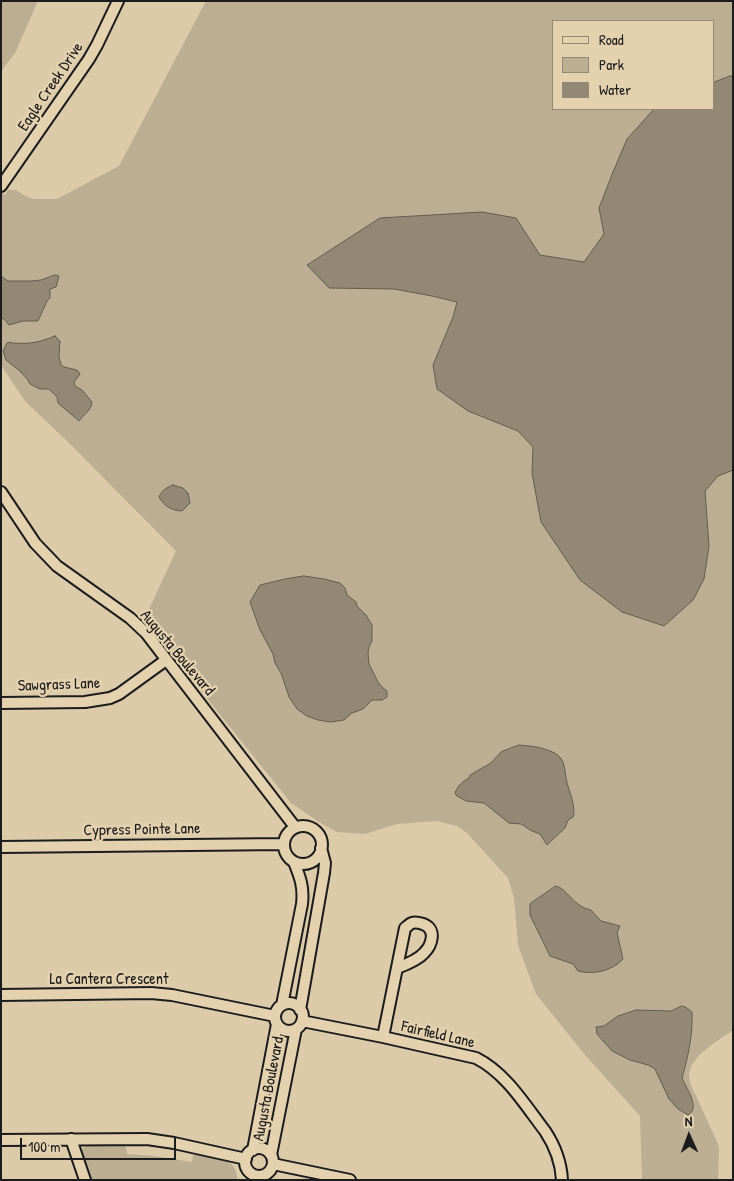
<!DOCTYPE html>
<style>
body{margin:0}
#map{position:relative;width:734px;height:1181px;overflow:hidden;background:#dccba9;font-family:"Patrick Hand",sans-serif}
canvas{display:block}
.frame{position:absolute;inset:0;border:2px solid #1c1c1c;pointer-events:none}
.legend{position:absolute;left:552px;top:20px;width:162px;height:90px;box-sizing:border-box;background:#e4d2af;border:1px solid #948974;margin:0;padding:6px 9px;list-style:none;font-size:15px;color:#1c1c1c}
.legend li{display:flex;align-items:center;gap:10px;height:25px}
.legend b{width:25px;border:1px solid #948974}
.north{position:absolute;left:664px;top:1111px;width:50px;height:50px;-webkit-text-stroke:4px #e4d2af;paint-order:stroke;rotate:358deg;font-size:14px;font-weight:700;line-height:20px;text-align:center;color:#1c1c1c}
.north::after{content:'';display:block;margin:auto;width:18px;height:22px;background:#1c1c1c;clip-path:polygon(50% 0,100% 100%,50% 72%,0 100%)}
.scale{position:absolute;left:20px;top:1138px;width:156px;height:22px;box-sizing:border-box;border:2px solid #1c1c1c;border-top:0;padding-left:6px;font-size:15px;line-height:18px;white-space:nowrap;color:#1c1c1c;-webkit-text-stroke:4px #e4d2af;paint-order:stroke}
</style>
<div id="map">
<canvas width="734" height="1181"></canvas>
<div class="frame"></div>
<ul class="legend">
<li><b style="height:6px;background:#e4d2af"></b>Road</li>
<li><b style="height:14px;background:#bcae92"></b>Park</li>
<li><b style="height:14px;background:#938873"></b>Water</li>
</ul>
<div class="north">N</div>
<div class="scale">100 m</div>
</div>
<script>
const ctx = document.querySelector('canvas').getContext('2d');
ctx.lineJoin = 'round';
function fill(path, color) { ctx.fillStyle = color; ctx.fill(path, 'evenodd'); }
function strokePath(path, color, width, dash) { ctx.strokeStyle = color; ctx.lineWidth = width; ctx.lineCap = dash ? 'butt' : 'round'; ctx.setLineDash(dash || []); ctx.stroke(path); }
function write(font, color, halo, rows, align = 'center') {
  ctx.font = font + ' "Patrick Hand",sans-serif'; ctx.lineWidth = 4.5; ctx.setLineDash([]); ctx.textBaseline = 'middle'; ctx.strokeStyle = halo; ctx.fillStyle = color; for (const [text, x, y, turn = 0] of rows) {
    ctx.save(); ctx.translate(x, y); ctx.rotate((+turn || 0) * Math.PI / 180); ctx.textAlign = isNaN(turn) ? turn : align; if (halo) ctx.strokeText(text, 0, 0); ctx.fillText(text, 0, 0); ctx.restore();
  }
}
const green = new Path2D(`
 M1,1H38L15,53L1,71Z
 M206,1H733V1030C718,1041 691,1055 689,1075C689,1078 690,1080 690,1083L719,1146L718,1180H642L640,1116L585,1055L536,994L518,945L514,898L508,878L467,833L457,826L436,821L397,824L365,834L337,832L319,822L291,803L144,620L176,551L70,444L25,401L1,365V192L5,195L8,190H16L25,196L34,199H57L119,166ZM553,21H713V109H553Z
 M119,1144L126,1147L127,1154L155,1156L192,1162L193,1155C210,1153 239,1158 237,1180H89L80,1154L82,1149L87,1146Z`);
const water = new Path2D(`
 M730,76H733V470L718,476L705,491L709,546L704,579L693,600L664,626L622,612L580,580L541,522L532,473L533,447L518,431L468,411L437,389L433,365L453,317L457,302L432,296L394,289L329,288L307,265L380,218L482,212L516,218L540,255L584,262L604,234L599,208L613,172L627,139L654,109H713V83Z
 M55,275L59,276L56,287L50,289V298L47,301L38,321H23L9,325L5,320L1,317V276L8,281H32L41,280Z
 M55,336L60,341L59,356L61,365L64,367L77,370L80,374L74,382L75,386L82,390L92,402C92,410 83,415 79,421L58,403L57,397L49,389H40L30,384L28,380L20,371L6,360L3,351L7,343L11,342L12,343C30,344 38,343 55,336Z
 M173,485L183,488L188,493L190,503L182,511C171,510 165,507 159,497C162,490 166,488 173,485Z
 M304,576L324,579L340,583L345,588L347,595L356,602L357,606L366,615L372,625V641L369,647L368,653L369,664L378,682L383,688L387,691V697L382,700H372L363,709L352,713L344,720L330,722L318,720L307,716L297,709L289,697L281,673L275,663L273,654L260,630L250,602L260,585L285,579Z
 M519,745C531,746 555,748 562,760C566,768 565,778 568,786C571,796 576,808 573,817L568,820L565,828L547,845L540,834L532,831L521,824L509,823L484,803L466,801L457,796L455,793C458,785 462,782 469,778L470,775L491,763L501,752Z
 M556,886C567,888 573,907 591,910L601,921L620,926L617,933L623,959C612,971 594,975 578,971L573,964L550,956L530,915V904Z
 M682,1006L687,1008L692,1012C693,1035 688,1057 682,1078C686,1088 701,1108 688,1115L678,1109L669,1099L655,1069L648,1065L630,1060L612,1051L597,1034L596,1027L604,1026L618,1016L636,1010L671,1011Z`);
const street = new Path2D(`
 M1,186L89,59L97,45L118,1
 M1,492L35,543L57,566L130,618L146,633L295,827
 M1,703L85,702L110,698L119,694L166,660
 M284 845a19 19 0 1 1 38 0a19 19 0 1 1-38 0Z
 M1,847L284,844
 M1,995L151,993L172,995L275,1016
 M275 1017a14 14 0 1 1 28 0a14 14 0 1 1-28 0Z
 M282,1005L302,904C304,887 300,877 294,862
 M300,1010L324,873L325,863L321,848
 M302,1021L383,1037L476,1058C506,1073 525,1105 545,1131C555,1146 561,1161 562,1180
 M383,1037L405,928C408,926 409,924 412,923C415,922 420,923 423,924C437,929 432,945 424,953C419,959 405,965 397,968
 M71,1139L85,1180
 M1,1140L147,1139L174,1143L246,1159
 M245 1162a14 14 0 1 1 28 0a14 14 0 1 1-28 0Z
 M253,1150L277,1024
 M271,1155L296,1029
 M273,1164L350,1180`);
const streetNames = [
 ["Eagle Creek Drive",51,87,-56],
 ["Augusta Boulevard",177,653,50],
 ["Sawgrass Lane",59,685,-2],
 ["Cypress Pointe Lane",142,830,-1],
 ["La Cantera Crescent",109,980],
 ["Fairfield Lane",438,1035,13],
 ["Augusta Boulevard",269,1089,-79]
];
fill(green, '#bcae92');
fill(water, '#938873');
strokePath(water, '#635d50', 1);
strokePath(street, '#1c1c1c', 14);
strokePath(street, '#e4d2af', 10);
write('16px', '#1c1c1c', '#e4d2af', streetNames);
</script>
